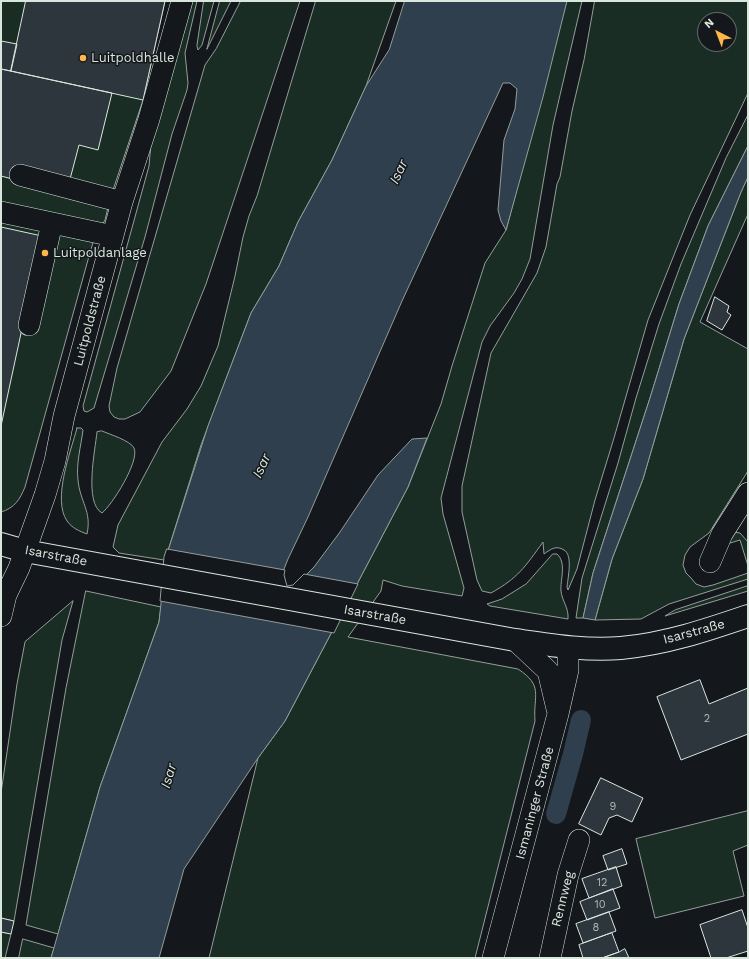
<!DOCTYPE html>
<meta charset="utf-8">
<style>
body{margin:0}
#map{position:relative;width:749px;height:959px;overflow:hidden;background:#14181c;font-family:"Work Sans",sans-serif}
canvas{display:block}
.frame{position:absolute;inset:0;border:2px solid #d8e6dc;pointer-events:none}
.north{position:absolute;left:697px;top:12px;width:40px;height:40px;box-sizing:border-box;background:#14181c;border:1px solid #626a69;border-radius:50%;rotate:318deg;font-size:11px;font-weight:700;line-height:16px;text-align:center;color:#d8e6dc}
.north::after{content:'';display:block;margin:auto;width:14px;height:18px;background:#ffb74d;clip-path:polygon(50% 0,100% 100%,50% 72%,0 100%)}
</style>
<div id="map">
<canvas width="749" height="959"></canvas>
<div class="frame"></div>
<div class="north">N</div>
</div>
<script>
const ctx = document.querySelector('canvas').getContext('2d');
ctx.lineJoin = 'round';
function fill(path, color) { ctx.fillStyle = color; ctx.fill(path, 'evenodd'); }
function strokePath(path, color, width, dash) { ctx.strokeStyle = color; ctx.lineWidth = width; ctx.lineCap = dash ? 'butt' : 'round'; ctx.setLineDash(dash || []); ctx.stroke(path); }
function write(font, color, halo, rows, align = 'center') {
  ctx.font = font + ' "Work Sans",sans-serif'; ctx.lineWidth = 3; ctx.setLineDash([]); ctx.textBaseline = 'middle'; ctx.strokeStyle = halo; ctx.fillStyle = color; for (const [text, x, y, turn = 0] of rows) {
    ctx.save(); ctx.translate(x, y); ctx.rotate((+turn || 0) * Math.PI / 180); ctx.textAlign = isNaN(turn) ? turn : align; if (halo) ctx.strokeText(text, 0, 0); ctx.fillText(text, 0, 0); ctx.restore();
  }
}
const green = new Path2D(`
 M1,1H165L143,100L110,199L105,220L94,240L91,249L25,487C20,499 15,508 1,512Z
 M190,1H197L185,53L188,83L187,90L172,134L145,237L94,408L87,412L84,411L83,406L149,166L151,143Z
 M204,1H214L202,45L198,50L197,46Z
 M220,1H231L207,49Z
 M241,1H300L206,284L171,371L140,412L125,419H119L114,417L110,412L109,406L117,368L205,65L216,49Z
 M316,1H396L366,86L332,160L298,222L279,266L251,313L201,445L166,557L164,560L119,553L113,547L118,525L162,442L187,409L201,386L218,346L235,276L243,237L249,216L257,196Z
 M567,1H582L553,125L530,259L522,279L514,293L490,326L482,342L441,498L443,514L464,588L462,596L402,586L383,580L381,591L348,637L518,669C544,686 533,695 535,721L475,958H209L258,758L285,721L408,487L441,404L452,366L485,263L506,230Z
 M595,1H748V93L690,215L648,320L614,438L595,500L577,569L568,590L567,587C568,577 573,555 564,550C556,545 551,549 544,554L543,542C525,567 518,578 491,593L482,591L477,580L462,512V486L491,353L537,273L546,247L557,184L560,177L572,111L584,60ZM705,20H729V44H705Z
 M748,115V146L708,226L679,304L650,398L593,573L583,618H576L582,578L618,463L636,398L659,324L681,264L726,158Z
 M748,177V214L700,322L748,349V471L709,533L690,547L685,555L683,565L686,573L691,578L696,584L704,587L713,585L748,573V579L669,604L641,619L595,620L612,559L643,479L684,339L741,192Z
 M77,428H81L83,430C81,446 76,463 78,480C80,502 92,511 87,534C79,531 72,528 67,521C52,499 71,451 77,428Z
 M102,431C109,434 131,441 134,448C140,461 112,505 102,513C84,503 95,451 97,432Z
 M733,532L740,533L748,542V566L740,540L727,544Z
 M553,554H557C567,563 560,580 561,591C562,601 569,608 568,619L490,606L487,604L502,599L526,584Z
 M748,586V591L665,616L675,610Z
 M86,591L161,607L159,622L100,787L58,934L26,925L66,688Z
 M73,601L62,640L14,921L1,918V793L17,684L25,642Z
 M748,811V845L733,851L744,896L655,918L636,839Z
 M1,932L11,934L5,958H1Z
 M23,939L54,948L51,958H19Z`);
const water = new Path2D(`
 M405,1H567L543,97L506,230L501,221L498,210L504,140L515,109L517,89L510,83H503L402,301L308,517L288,559L282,574L285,588L294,587L314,567L340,532L378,475L412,439L427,438L408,487L285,721L258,758L184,869L159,958H51L100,787L159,622L166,557L208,426L251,313L279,266L298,222L332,160L366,86L389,50Z
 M748,146V177L741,192L684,339L643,479L612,559L595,620L583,618L593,573L650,398L679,304L708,226Z`);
const pier = new Path2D(`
 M167,549L285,570L284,575L287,586L293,585L304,574L358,584L334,633L160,601L164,557Z`);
const canal = new Path2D(`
 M556,814L573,754L581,720`);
const building = new Path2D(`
 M26,1H165L143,100L11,71Z
 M1,41L17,44L11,71L1,69Z
 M1,69L112,93L98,150L79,145L69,183L16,180L1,176Z
 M1,227L42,236L1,426Z
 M715,297L729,306L727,312L731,315L722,330L707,321Z
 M700,680L709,704L748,688V734L681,760L657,697Z
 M601,778L643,798L632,822L617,815L609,818L601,835L579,824Z
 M622,849L627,864L608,870L603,856Z
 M616,867L622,886L589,898L582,879Z
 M613,889L620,908L587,920L580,902Z
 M742,910L748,928V951L726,958H711L700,925Z
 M609,912L616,931L583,943L576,924Z
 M1,918L14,921L11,934L1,932Z
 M612,933L619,952L602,958H583L579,945Z
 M625,949L629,958H602L619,952Z`);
const minor = new Path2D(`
 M20,175L122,202
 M1,212L113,236
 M29,325L52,223
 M710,562L722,534L748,493
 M1,616L6,595L19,568L45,495L55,461L64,416L122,202L149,119L182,1
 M515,640L548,671L557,709
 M493,958L558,714L568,670V647
 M550,958L568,875L579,840`);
const major = new Path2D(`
 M1,544L25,551L515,640C550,645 586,651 621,648C665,644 707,630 748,616`);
const markers = [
 [83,58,4,"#ffb74d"],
 [45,253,4,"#ffb74d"]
];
const numberNames = [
 ["2",707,719],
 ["9",613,807],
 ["12",602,883],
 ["10",600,905],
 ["8",596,928]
];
const poiNames = [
 ["Luitpoldhalle",91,58],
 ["Luitpoldanlage",53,253]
];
const streetNames = [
 ["Luitpoldstraße",90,321,-75],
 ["Isarstraße",56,556,11],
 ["Isarstraße",375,615,10],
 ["Isarstraße",694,632,-15],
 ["Ismaninger Straße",535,803,-75],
 ["Rennweg",563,899,-76]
];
const waterNames = [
 ["Isar",399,172,-65],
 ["Isar",262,466,-65],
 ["Isar",169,776,-74]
];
fill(green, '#1a2d24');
strokePath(green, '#939e99', 1);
fill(water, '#2f3f4d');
strokePath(water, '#939e99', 1);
fill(pier, '#14181c');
strokePath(pier, '#939e99', 1);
strokePath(canal, '#2f3f4d', 20);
fill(building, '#2c363c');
strokePath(building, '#d8e6dc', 1);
strokePath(minor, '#d8e6dc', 22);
strokePath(major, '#d8e6dc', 24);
strokePath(minor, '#14181c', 21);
strokePath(major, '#14181c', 22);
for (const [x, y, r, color] of markers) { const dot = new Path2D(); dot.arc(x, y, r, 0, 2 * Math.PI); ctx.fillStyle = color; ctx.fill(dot); strokePath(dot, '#14181c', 1.5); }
write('11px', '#adbab4', null, numberNames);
write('13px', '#d8e6dc', '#14181c', poiNames, 'left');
write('13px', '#d8e6dc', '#14181c', streetNames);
write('italic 14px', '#d8e6dc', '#14181c', waterNames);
</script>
